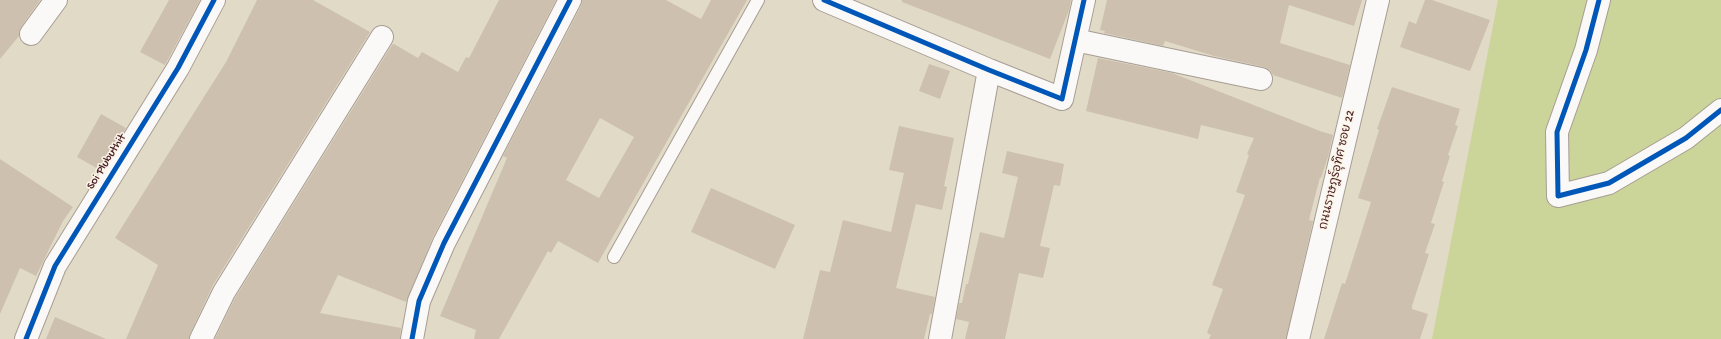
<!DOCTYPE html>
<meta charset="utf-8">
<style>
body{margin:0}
canvas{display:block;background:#e1dac7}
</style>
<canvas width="1721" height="339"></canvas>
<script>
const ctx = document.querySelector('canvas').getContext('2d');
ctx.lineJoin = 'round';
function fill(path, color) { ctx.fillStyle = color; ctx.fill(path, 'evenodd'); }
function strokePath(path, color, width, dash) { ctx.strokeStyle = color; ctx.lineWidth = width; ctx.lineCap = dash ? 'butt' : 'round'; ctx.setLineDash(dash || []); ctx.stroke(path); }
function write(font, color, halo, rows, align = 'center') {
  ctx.font = font + ' "Gochi Hand","Playpen Sans Thai",sans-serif'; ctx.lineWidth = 3; ctx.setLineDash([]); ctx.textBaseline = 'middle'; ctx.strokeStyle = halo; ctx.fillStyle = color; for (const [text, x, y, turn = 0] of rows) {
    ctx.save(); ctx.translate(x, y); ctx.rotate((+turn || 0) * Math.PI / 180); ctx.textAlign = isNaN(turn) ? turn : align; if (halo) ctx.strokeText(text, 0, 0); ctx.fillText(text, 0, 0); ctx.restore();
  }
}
const green = new Path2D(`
 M1498,0H1721V339H1432Z`);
const building = new Path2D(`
 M0,0H40L21,27L19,36L0,59Z
 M169,0H200L165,65L140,52Z
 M257,0H313L370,32L213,285L190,334L189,339H126L158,265L115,238L226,62Z
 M499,0H556L433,237L406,302L338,275L320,313L401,328L400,339H215L235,298L392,45L394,44L418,58L422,52L458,72L466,57L469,58Z
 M582,0H666L701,19L711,0H747L598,263L558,241L551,253L548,251L499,339H474L476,330L440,316L507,158L503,156L581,6ZM600,118L634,137L599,198L566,180Z
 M902,0H1071L1069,10L1050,59L902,2Z
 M1107,0H1362L1354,26L1289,5L1280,43L1350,65L1342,98L1273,75L1270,70L1264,67L1214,56L1165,41L1163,46L1104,33L1105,31L1100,30Z
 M1425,0H1432L1490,20L1470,71L1400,47L1409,21L1416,24Z
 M1098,58L1172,73L1320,131L1333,135L1328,157L1321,178L1320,177L1309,220L1313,221L1286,339H1209L1211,335L1207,333L1223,289L1212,285L1245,195L1236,192L1249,155L1247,154L1254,138L1201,125L1198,139L1086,111Z
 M929,64L950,71L940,99L919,91Z
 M1392,87L1460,109L1455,125L1458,126L1448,155L1450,156L1442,181L1444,182L1431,223L1435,224L1425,253L1429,254L1412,306V309L1428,314L1420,339H1324L1342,283L1345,284L1371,202L1358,198L1379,130L1377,129Z
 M101,114L126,128L100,170L77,157Z
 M899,126L954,138L944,186L947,187L942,210L916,204L896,288L935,297L932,314H930L924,339H803L820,270L830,272L843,220L891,232L904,173L889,170Z
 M1007,151L1064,164L1060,186L1054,185L1040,246L1050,248L1043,278L1019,273L1005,339H965L969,322L956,319L959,303H962L966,284H968L980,232L1004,238L1018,177L1002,173Z
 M0,159L73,207L63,221L36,276L20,268L0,314Z
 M711,188L795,225L775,269L691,232Z
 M55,317L106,339H46Z`);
const lane = new Path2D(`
 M614,257L758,0`);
const street = new Path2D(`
 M824,0L989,70L1062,99L1084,0
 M1599,0L1586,50L1557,132L1558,196L1609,183L1686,138L1721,110
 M31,34L56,0
 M1075,40L1261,79
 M26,339L55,266L178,68L214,0
 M201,339L224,292L382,37
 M412,339L419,301L444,243L570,0
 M940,339L989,70
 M1298,339L1378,0`);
const cycleway = new Path2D(`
 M824,0L989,70L1062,99L1084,0
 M1599,0L1586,50L1557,132L1558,196L1609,183L1686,138L1721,110
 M26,339L55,266L178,68L214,0
 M412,339L419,301L444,243L570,0`);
const streetNames = [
 ["Soi Plubuthit",107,162,-58],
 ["ถนนราษฎร์อุทิศ ซอย 22",1338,170,-77]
];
fill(green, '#cbd499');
fill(building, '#cdc0af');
strokePath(lane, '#a79d94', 14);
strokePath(street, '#a79d94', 24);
strokePath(lane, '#faf9f7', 12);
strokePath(street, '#faf9f7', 22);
strokePath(cycleway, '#0057b8', 5);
write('12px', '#4a1f2b', '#fcf5e5', streetNames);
</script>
